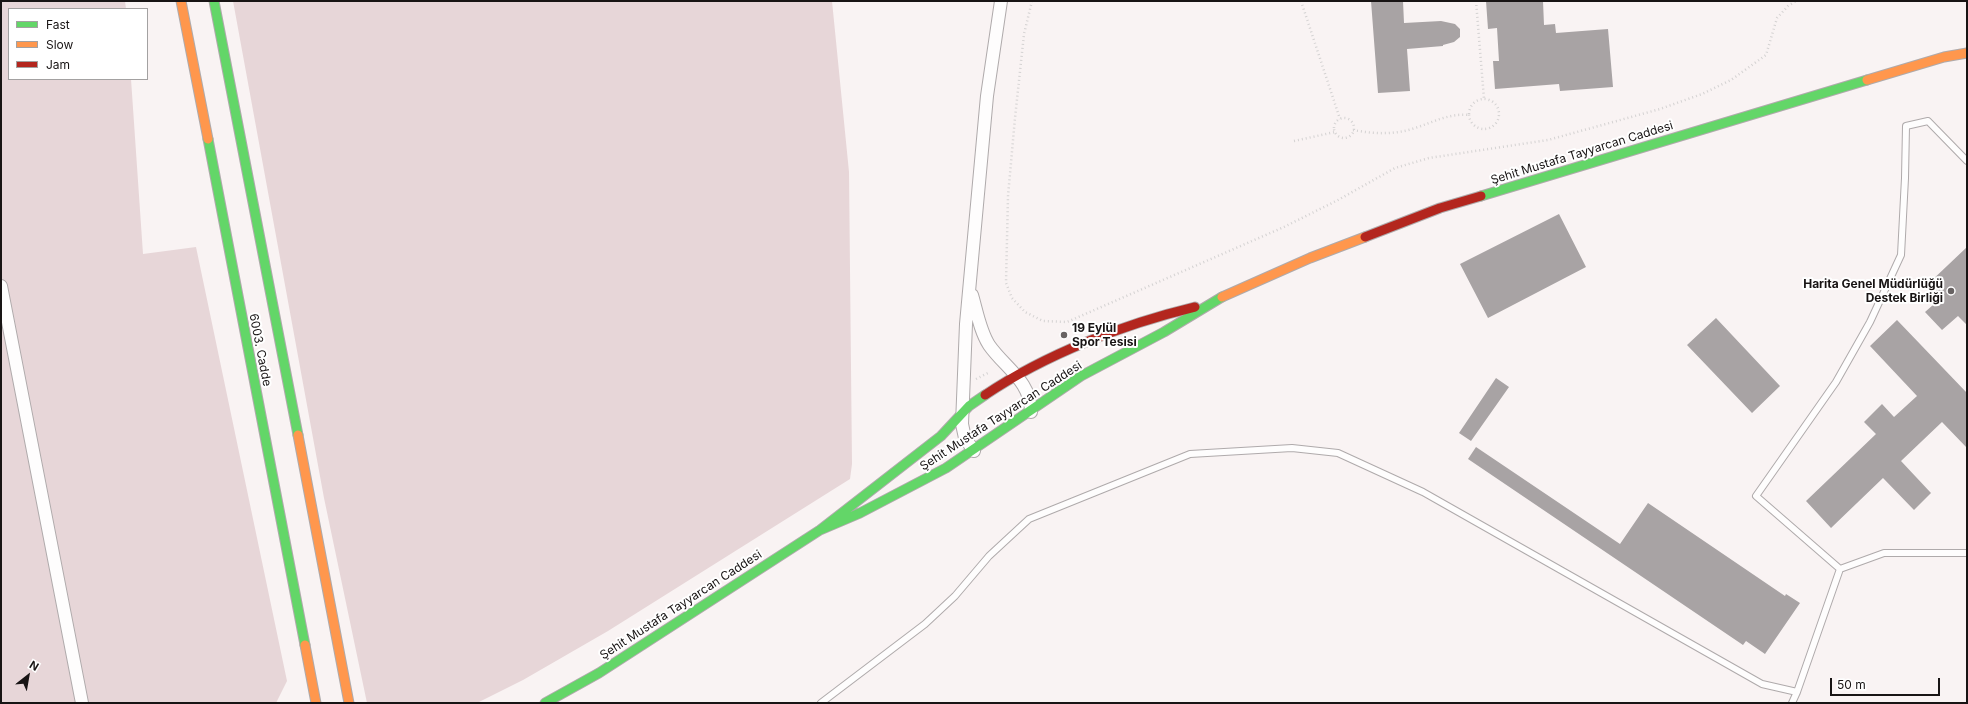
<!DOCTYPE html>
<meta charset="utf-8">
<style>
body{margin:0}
#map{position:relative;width:1968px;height:704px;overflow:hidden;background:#f9f3f3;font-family:Inter,sans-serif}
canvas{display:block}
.frame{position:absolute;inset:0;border:2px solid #181414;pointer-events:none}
.legend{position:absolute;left:8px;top:8px;width:140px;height:72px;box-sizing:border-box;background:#fff;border:1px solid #a3a1a1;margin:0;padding:5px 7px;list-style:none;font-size:12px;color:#181414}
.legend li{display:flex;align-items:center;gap:8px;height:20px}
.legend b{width:20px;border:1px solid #a3a1a1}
.north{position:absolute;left:8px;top:656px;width:40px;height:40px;-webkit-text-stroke:3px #fff;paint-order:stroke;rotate:31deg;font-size:11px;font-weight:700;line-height:16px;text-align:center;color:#181414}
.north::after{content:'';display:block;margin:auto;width:14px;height:18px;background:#181414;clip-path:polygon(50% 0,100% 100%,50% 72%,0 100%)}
.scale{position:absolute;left:1830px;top:678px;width:110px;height:18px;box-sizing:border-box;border:2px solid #181414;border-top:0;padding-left:5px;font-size:12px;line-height:14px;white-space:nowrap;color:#181414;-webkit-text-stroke:3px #fff;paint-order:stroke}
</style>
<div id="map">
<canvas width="1968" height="704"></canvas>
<div class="frame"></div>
<ul class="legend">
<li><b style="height:5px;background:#63d668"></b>Fast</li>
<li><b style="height:5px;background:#ff974d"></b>Slow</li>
<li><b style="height:5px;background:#b3261e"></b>Jam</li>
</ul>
<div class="north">N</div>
<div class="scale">50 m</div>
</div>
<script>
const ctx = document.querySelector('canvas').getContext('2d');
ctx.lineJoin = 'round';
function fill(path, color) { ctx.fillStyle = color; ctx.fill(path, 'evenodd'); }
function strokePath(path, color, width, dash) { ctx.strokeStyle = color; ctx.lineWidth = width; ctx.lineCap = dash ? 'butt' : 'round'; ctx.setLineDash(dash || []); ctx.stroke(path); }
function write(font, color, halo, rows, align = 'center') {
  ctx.font = font + ' Inter,sans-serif'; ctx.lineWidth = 4; ctx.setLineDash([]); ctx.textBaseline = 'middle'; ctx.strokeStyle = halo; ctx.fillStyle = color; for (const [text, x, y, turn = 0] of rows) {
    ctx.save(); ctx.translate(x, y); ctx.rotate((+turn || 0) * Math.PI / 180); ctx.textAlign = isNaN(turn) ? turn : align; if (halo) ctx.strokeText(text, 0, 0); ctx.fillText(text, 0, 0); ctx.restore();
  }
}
const green = new Path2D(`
 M1,1H125L126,9H9V79H131L143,254L196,247L287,681L276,703H1Z
 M233,1H832L849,172L852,464L850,479L608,631L523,680L477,703H367L324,498Z`);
const building = new Path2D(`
 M1371,1H1403L1404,23L1441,21L1455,24L1460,29V37L1454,42L1443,45V46L1407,49L1410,91L1378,93Z
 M1486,1H1543L1544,25L1555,24L1556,33L1608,29L1613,87L1560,91L1559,84L1495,89L1493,61H1499L1497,28L1488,29Z
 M1559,214L1586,267L1488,318L1460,264Z
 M1967,247V325L1958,316L1942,330L1925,312L1941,298L1928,284Z
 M1716,318L1780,386L1752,413L1687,345Z
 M1897,320L1967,393V448L1942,422L1901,461L1931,493L1914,510L1883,478L1831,528L1806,501L1876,434L1864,422L1882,404L1894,417L1917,396L1870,346Z
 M1496,378L1509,387L1471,441L1459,433Z
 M1476,447L1620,544L1648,503L1785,596L1786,594L1800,603L1765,654L1746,641L1743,645L1468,459Z`);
const path = new Path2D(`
 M1032,1L1024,34L1015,118L1008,196L1006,283L1012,298L1025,312L1043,321L1067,322L1284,227L1338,200L1395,168L1429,158L1548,140L1660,109L1702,94L1731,80L1766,55L1777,18L1788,6L1796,1
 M1301,1L1340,119
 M1476,1L1484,99
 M1469 114a15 15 0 1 1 30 0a15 15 0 1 1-30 0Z
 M1334 128a10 10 0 1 1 20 0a10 10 0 1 1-20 0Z
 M1353,130C1374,134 1395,135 1415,128C1434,122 1449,113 1469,115
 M1294,141L1335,132
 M976,379L988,373`);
const lane = new Path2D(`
 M1840,569L1756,496L1836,382L1870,322L1901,255L1905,178L1906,126L1928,121L1967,161
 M1840,569L1884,553H1967
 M821,703L925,624L955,596L989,556L1029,519L1190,454L1292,448L1338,453L1423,492L1762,684L1797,692
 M1792,703L1797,692L1840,569`);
const street = new Path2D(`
 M1,286L82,703
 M972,295C977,312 980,331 989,345C1005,368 1031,381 1031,412
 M974,451L965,438L962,424L966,324L987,96L1001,1`);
const fast = new Path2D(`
 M214,1L298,435
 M208,139L305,645
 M1481,196L1867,80
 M820,530L860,513L946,468L1081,376L1164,332L1222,297
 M545,703L599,673L820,530L941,436L969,406L985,395`);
const slow = new Path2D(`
 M181,1L208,139
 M1867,80L1944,57L1967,53
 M1222,297L1310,258L1365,237
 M298,435L349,703
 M305,645L316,703`);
const jam = new Path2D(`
 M1365,237L1440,208L1481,196
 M985,395C1046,354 1124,324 1195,307`);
const markers = [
 [1951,291,4,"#676262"],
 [1064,335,4,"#676262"]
];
const streetNames = [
 ["Şehit Mustafa Tayyarcan Caddesi",1582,153,-17],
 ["6003. Cadde",260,350,79],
 ["Şehit Mustafa Tayyarcan Caddesi",1001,416,-33],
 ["Şehit Mustafa Tayyarcan Caddesi",681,605,-33]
];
const poiNames = [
 ["Harita Genel Müdürlüğü",1943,284],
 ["Destek Birliği",1943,298],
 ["19 Eylül",1072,328,"left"],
 ["Spor Tesisi",1072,342,"left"]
];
fill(green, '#e7d6d8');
fill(building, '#a8a3a4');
strokePath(lane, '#afaaab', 8);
strokePath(street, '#afaaab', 14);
strokePath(fast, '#afaaab', 11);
strokePath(slow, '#afaaab', 11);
strokePath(jam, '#afaaab', 11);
strokePath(path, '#d4d2d2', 2.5, [1, 3]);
strokePath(lane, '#fefdfd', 6);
strokePath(street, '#fefdfd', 12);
strokePath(fast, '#63d668', 9);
strokePath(slow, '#ff974d', 9);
strokePath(jam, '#b3261e', 9);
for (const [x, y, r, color] of markers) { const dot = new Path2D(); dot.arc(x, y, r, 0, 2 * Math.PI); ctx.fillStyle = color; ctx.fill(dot); strokePath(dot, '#fff', 1.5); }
write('12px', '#181414', '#fff', streetNames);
write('bold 12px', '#181414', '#fff', poiNames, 'right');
</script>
